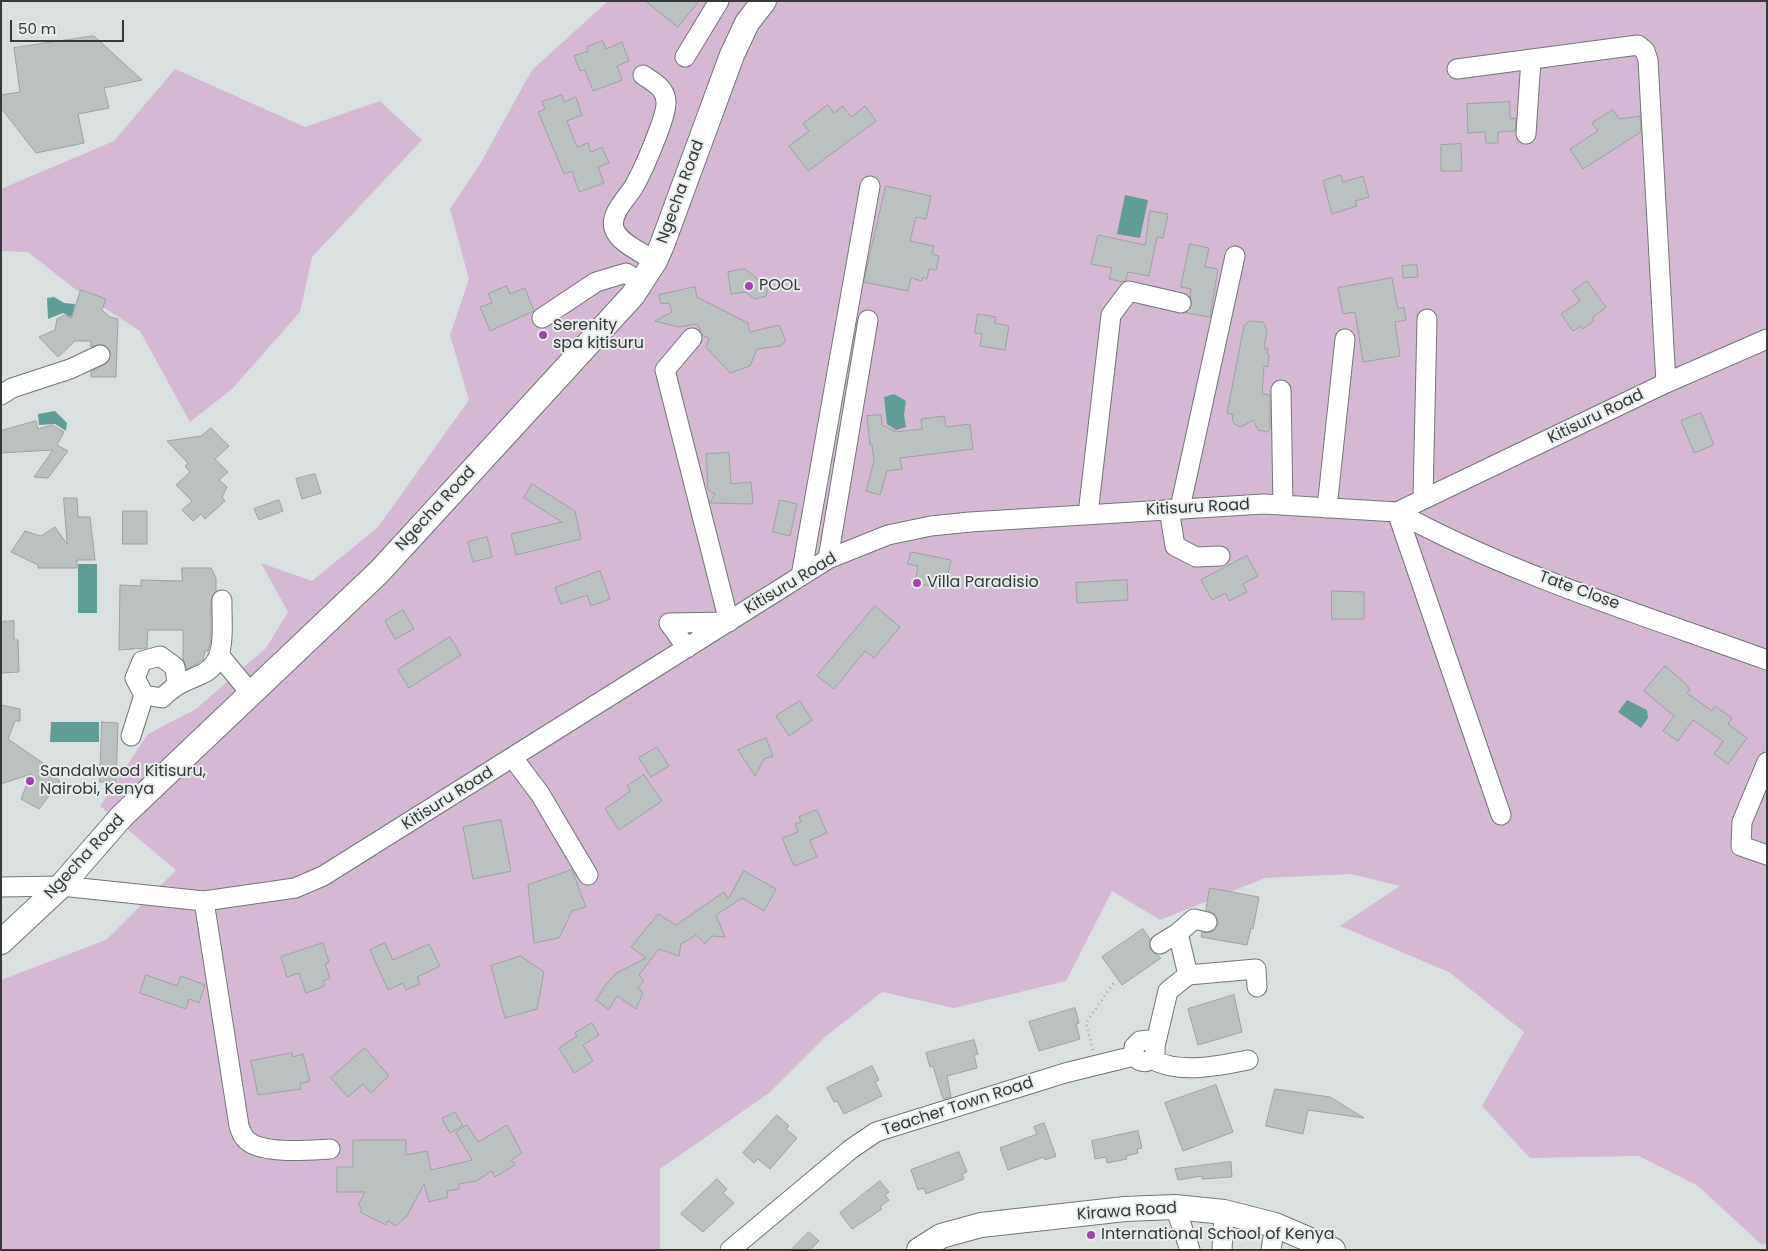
<!DOCTYPE html>
<style>
body{margin:0}
#map{position:relative;width:1768px;height:1251px;overflow:hidden;background:#dae0df;font-family:Poppins,sans-serif}
canvas{display:block}
.frame{position:absolute;inset:0;border:2px solid #373938;pointer-events:none}
.scale{position:absolute;left:10px;top:20px;width:114px;height:22px;box-sizing:border-box;border:2px solid #373938;border-top:0;padding-left:6px;font-size:15px;line-height:18px;white-space:nowrap;color:#373938;-webkit-text-stroke:4px #e7edec;paint-order:stroke}
</style>
<div id="map">
<canvas width="1768" height="1251"></canvas>
<div class="frame"></div>
<div class="scale">50 m</div>
</div>
<script>
const ctx = document.querySelector('canvas').getContext('2d');
ctx.lineJoin = 'round';
function fill(path, color) { ctx.fillStyle = color; ctx.fill(path, 'evenodd'); }
function strokePath(path, color, width, dash) { ctx.strokeStyle = color; ctx.lineWidth = width; ctx.lineCap = dash ? 'butt' : 'round'; ctx.setLineDash(dash || []); ctx.stroke(path); }
function write(font, color, halo, rows, align = 'center') {
  ctx.font = font + ' Poppins,sans-serif'; ctx.lineWidth = 4; ctx.setLineDash([]); ctx.textBaseline = 'middle'; ctx.strokeStyle = halo; ctx.fillStyle = color; for (const [text, x, y, turn = 0] of rows) {
    ctx.save(); ctx.translate(x, y); ctx.rotate((+turn || 0) * Math.PI / 180); ctx.textAlign = isNaN(turn) ? turn : align; if (halo) ctx.strokeText(text, 0, 0); ctx.fillText(text, 0, 0); ctx.restore();
  }
}
const green = new Path2D(`
 M608,1H1767V1243L1762,1245L1698,1186L1639,1156L1530,1158L1482,1106L1524,1032L1449,972L1340,926L1400,886L1351,874L1265,878L1160,920L1112,891L1066,981L954,1008L882,992L825,1037L769,1093L660,1169V1250H1V980L106,940L176,870L100,806L148,734L196,709L266,648L288,612L261,563L312,581L378,527L469,400L450,335L469,279L450,209L480,164L532,70Z
 M175,69L305,127L380,101L422,140L312,257L300,312L232,389L190,422L140,331L75,289L28,252L1,251V189L114,141Z`);
const water = new Path2D(`
 M1125,195L1148,200L1140,238L1117,234Z
 M54,297L64,303L75,304L73,315L70,317L63,313L48,319L47,298Z
 M894,394L906,401L904,415L906,427L896,430L887,424L884,397Z
 M55,411L67,423L66,431L55,424L39,425L38,414Z
 M78,564H97V613H78Z
 M1627,700L1647,710L1648,718L1641,728L1618,712Z
 M51,722H99V742H50Z`);
const building = new Path2D(`
 M646,1H699L678,27Z
 M94,36L142,80L104,88L109,108L78,114L84,143L36,153L1,108V95L20,92L14,48Z
 M603,41L606,49L622,42L629,61L617,66L622,80L593,91L585,70L580,71L574,56L588,51L587,47Z
 M562,95L564,102L576,97L582,115L567,121L577,147L588,143L591,152L602,147L609,163L598,167L604,183L579,192L572,171L564,174L538,112L545,109L542,102Z
 M1510,102V119L1516,118L1515,131L1498,132V143H1486L1485,132L1468,133L1467,104Z
 M828,105L834,113L843,106L851,117L865,106L876,121L808,171L789,146L809,131L803,124Z
 M1613,110L1619,119L1640,116L1641,132L1583,169L1570,149L1598,131L1592,123Z
 M1461,144L1462,171H1441V145Z
 M1341,175L1343,182L1363,176L1369,197L1355,201L1357,206L1332,214L1323,181Z
 M886,186L931,196L926,219L916,217L910,241L934,246L932,254L939,256L936,270L929,269L927,279L923,277L922,281L911,278L908,291L864,282Z
 M1150,211L1168,214L1163,238L1157,237L1149,276L1128,272L1126,280L1123,282L1109,279L1112,268L1091,264L1098,235L1145,245Z
 M1190,244L1209,248L1205,267L1218,269L1210,317L1186,313L1192,305L1190,296L1191,289L1181,287Z
 M1417,265L1418,277L1403,278L1402,266Z
 M745,269L761,282L769,284L766,296L755,299L745,292L731,294L728,272Z
 M1392,278L1398,309L1404,307L1406,320L1395,322L1400,356L1363,362L1355,312L1343,314L1338,288Z
 M1587,281L1606,307L1592,318L1594,321L1583,329L1581,326L1573,331L1561,314L1580,301L1573,291Z
 M507,286L510,294L525,288L534,311L490,331L480,307L492,303L488,294Z
 M695,287L697,297L748,323L750,332L779,325L786,341L780,346L757,349L750,366L730,373L706,347L709,338L703,336L697,324L678,327L655,321L672,312L669,303L661,304L659,295Z
 M81,290L106,299L102,310L110,317L118,319L116,377H91V372L109,361L110,351L106,346L100,344L91,347V341H75L58,357L39,337L55,330L57,319L64,315L71,318Z
 M978,314L996,317L995,323L1009,326L1005,350L980,346L982,334L975,333Z
 M1250,321L1263,322L1267,330L1264,348L1268,349L1267,354H1269L1268,367L1264,366L1262,394L1270,395V429L1267,432L1258,430L1253,420L1241,427L1236,425L1232,421L1233,414L1227,413L1244,326Z
 M1701,413L1714,445L1694,453L1681,421Z
 M881,415L882,425L896,432L922,429L921,419L944,416L946,427L970,424L973,449L900,458L902,469L887,471L880,495L866,491L874,461L872,445H870L867,416Z
 M36,421L38,429L52,425L64,432L57,445L68,451L48,478L34,477L53,450L1,453V431Z
 M211,428L229,446L215,459L228,472L219,480L227,487L222,497L225,501L205,519L201,514L193,521L182,510L192,501L176,485L190,472L185,466L188,463L167,441L201,436Z
 M729,453L731,484L751,482L753,504L710,503L715,494L708,490L706,454Z
 M315,474L321,493L302,499L296,479Z
 M532,484L575,511L581,539L516,555L511,534L562,522L524,498Z
 M64,498H77L78,517H90L95,560H77V568H38V565L11,552L25,531L41,536L55,527L67,544Z
 M279,500L283,511L259,520L254,509Z
 M780,500L797,504L790,536L773,532Z
 M123,511H147V544H123Z
 M487,537L492,557L473,562L468,542Z
 M911,552L951,560L945,589L915,583L918,566L908,564Z
 M1247,556L1258,576L1243,584L1247,592L1229,601L1225,593L1212,600L1201,580Z
 M182,568H211L216,578V591L211,600V641L208,651H205L203,660L187,669L183,659V630H148L147,648L119,650L120,585L141,586V580L182,581Z
 M600,571L610,599L591,606L587,595L561,604L555,588Z
 M1127,580L1128,600L1077,603L1076,583Z
 M1332,591L1364,592V619H1332Z
 M875,606L900,627L874,658L865,651L834,689L817,676Z
 M403,610L414,629L395,639L385,621Z
 M14,621V640H18L19,672L1,673V622Z
 M450,637L461,655L409,688L398,670Z
 M1665,666L1686,684L1690,690L1687,693L1712,711L1715,706L1732,718L1728,724L1747,738L1728,764L1714,754L1723,741L1693,720L1678,741L1663,731L1674,716L1644,691Z
 M800,701L812,720L789,736L776,716Z
 M1,705L20,709V721H15L8,739L50,768L46,771L60,781L39,809L21,799L31,774L1,784Z
 M102,722L118,723L116,782H100Z
 M766,738L773,756L764,759L755,776L738,750Z
 M657,747L669,766L651,777L639,758Z
 M644,775L662,801L619,830L605,809L630,791L627,786Z
 M817,810L827,833L810,840L817,857L794,866L782,838L798,832L795,824L801,822L799,817Z
 M501,820L511,871L473,879L463,827Z
 M572,870L586,907L572,911L559,938L534,943L528,885Z
 M744,871L776,889L764,911L742,898L716,915L725,937L712,936L705,944L696,935L681,944L679,956L659,949L639,975L644,981L638,987L643,993L636,1009L617,996L609,1010L596,1000L604,987L615,974L646,958L631,947L658,914L676,925L724,892L728,899Z
 M1210,888L1259,897L1253,929L1251,928L1247,945L1201,937L1202,932L1210,933L1215,930L1218,924L1215,914L1206,910Z
 M1143,929L1150,939V949L1161,958L1122,985L1102,957Z
 M323,943L329,962L325,964L330,978L323,981L325,986L306,993L299,973L287,977L281,957Z
 M385,943L393,960L429,944L440,966L417,977L420,984L406,990L403,983L388,990L370,950Z
 M521,956L544,972L537,1009L505,1018L491,966Z
 M146,975L177,986L181,976L205,985L199,1003L189,999L186,1009L140,993Z
 M1234,995L1242,1032L1198,1045L1188,1009Z
 M1075,1008L1079,1023L1076,1024L1080,1039L1039,1051L1029,1022Z
 M592,1023L599,1035L583,1045L593,1061L574,1073L559,1048L577,1036L575,1033Z
 M974,1040L978,1054L974,1055L977,1068L947,1076L951,1097L943,1099L933,1066L930,1067L926,1053Z
 M365,1048L389,1076L371,1093L363,1084L348,1097L331,1078Z
 M292,1053L293,1057L303,1054L310,1081L300,1084L301,1089L258,1095L251,1061Z
 M872,1066L879,1080L875,1082L882,1096L844,1114L837,1101L834,1102L827,1088Z
 M1216,1085L1233,1132L1183,1151L1165,1103Z
 M1275,1089L1330,1097L1364,1118L1308,1110L1303,1134L1266,1126Z
 M455,1112L463,1126L450,1133L442,1119Z
 M777,1115L789,1126L786,1129L797,1138L770,1169L758,1159L754,1163L743,1153Z
 M1044,1123L1056,1156L1045,1160L1044,1157L1008,1170L1000,1148L1037,1134L1034,1127Z
 M467,1125L478,1142L507,1125L522,1153L511,1160L515,1165L495,1177L492,1171L476,1181L459,1184V1189L447,1191L448,1197L429,1202L424,1184L407,1216L396,1226L388,1221L386,1225L360,1212L362,1208L358,1205L365,1192H337V1167H353V1140H406V1155L427,1151L431,1170L472,1160L456,1133Z
 M1138,1131L1142,1148L1137,1149L1138,1153L1126,1156L1127,1159L1107,1163L1106,1157L1095,1159L1092,1141Z
 M959,1152L967,1172L962,1174L964,1179L926,1194L924,1188L918,1190L911,1170Z
 M1231,1162L1232,1177L1202,1179V1176L1178,1180L1175,1169Z
 M717,1179L727,1189L723,1193L734,1203L703,1232L681,1214Z
 M880,1181L889,1192L885,1195L889,1200L880,1207L882,1209L852,1229L840,1213Z
 M809,1232L819,1241L810,1250H791Z`);
const path = new Path2D(`
 M1093,1050L1086,1023L1115,981`);
const minor = new Path2D(`
 M685,57L719,1
 M1457,69L1638,45L1645,51L1648,60L1666,383
 M643,75C653,82 666,88 666,102C667,117 641,175 633,188C626,199 610,214 614,228C618,243 643,253 655,261
 M1526,134L1531,59
 M542,318L596,282L626,273L641,283
 M1281,390L1283,505
 M1,395L12,388L70,369L100,355
 M1423,497L1427,319
 M1180,508L1235,256
 M1327,508L1345,339
 M1169,509L1175,546L1196,557L1220,556
 M1397,512C1512,575 1643,615 1767,660
 M1397,512L1501,815
 M1088,514L1111,315L1129,291L1181,303
 M828,559L868,320
 M801,576L870,186
 M687,648L669,623L729,622L665,370L692,338
 M220,656L252,695
 M177,684L175,667L160,656L142,661L135,678L144,695L162,698C177,683 183,683 202,674C229,662 221,625 222,600
 M131,736L144,695
 M513,758L540,794L588,875
 M1767,762L1742,822L1741,846L1767,855
 M1,887L61,886L204,901L295,888L323,876L828,559L888,535L931,526L970,522L1264,504L1397,512L1666,383L1767,339
 M204,901L239,1126C241,1132 243,1138 249,1142C266,1154 309,1150 330,1149
 M1160,944L1178,933
 M1188,975L1178,933L1194,919L1207,922
 M1155,1046L1149,1040L1140,1041L1134,1047V1056C1144,1067 1157,1061 1155,1046L1168,991L1188,975L1256,969L1257,987
 M1153,1060C1180,1074 1219,1066 1248,1060
 M1175,1207L1190,1250
 M730,1250L851,1149L876,1132L1065,1073L1134,1056
 M1222,1250L1224,1212
 M1271,1250L1275,1225`);
const major = new Path2D(`
 M1,942L61,886L122,816L379,572L633,295L655,261L662,245L732,55L747,23L764,1
 M919,1250L941,1236L981,1225L1125,1209L1175,1207L1224,1212L1275,1225L1333,1250`);
const markers = [
 [749,286,5,"#a342a9"],
 [543,335,5,"#a342a9"],
 [917,583,5,"#a342a9"],
 [30,781,5,"#a342a9"],
 [1091,1235,5,"#a342a9"]
];
const streetNames = [
 ["Ngecha Road",681,192,-70],
 ["Kitisuru Road",1596,417,-26],
 ["Kitisuru Road",1198,508,-3],
 ["Ngecha Road",436,509,-47],
 ["Kitisuru Road",791,584,-31],
 ["Tate Close",1579,591,20],
 ["Kitisuru Road",448,799,-32],
 ["Ngecha Road",85,857,-47],
 ["Teacher Town Road",958,1107,-18],
 ["Kirawa Road",1127,1212,-4]
];
const poiNames = [
 ["POOL",759,286],
 ["Serenity",553,326],
 ["spa kitisuru",553,344],
 ["Villa Paradisio",927,583],
 ["Sandalwood Kitisuru,",40,772],
 ["Nairobi, Kenya",40,790],
 ["International School of Kenya",1101,1235]
];
fill(green, '#d4b8d4');
fill(water, '#5e9e97');
fill(building, '#bbc0c0');
strokePath(building, '#9da2a1', 1);
strokePath(minor, '#727776', 21);
strokePath(major, '#727776', 26);
strokePath(path, '#a1a6a5', 2.5, [1, 4]);
strokePath(minor, '#fff', 19);
strokePath(major, '#fff', 24);
for (const [x, y, r, color] of markers) { const dot = new Path2D(); dot.arc(x, y, r, 0, 2 * Math.PI); ctx.fillStyle = color; ctx.fill(dot); strokePath(dot, '#e7edec', 2); }
write('16px', '#373938', '#e7edec', streetNames);
write('16px', '#373938', '#e7edec', poiNames, 'left');
</script>
